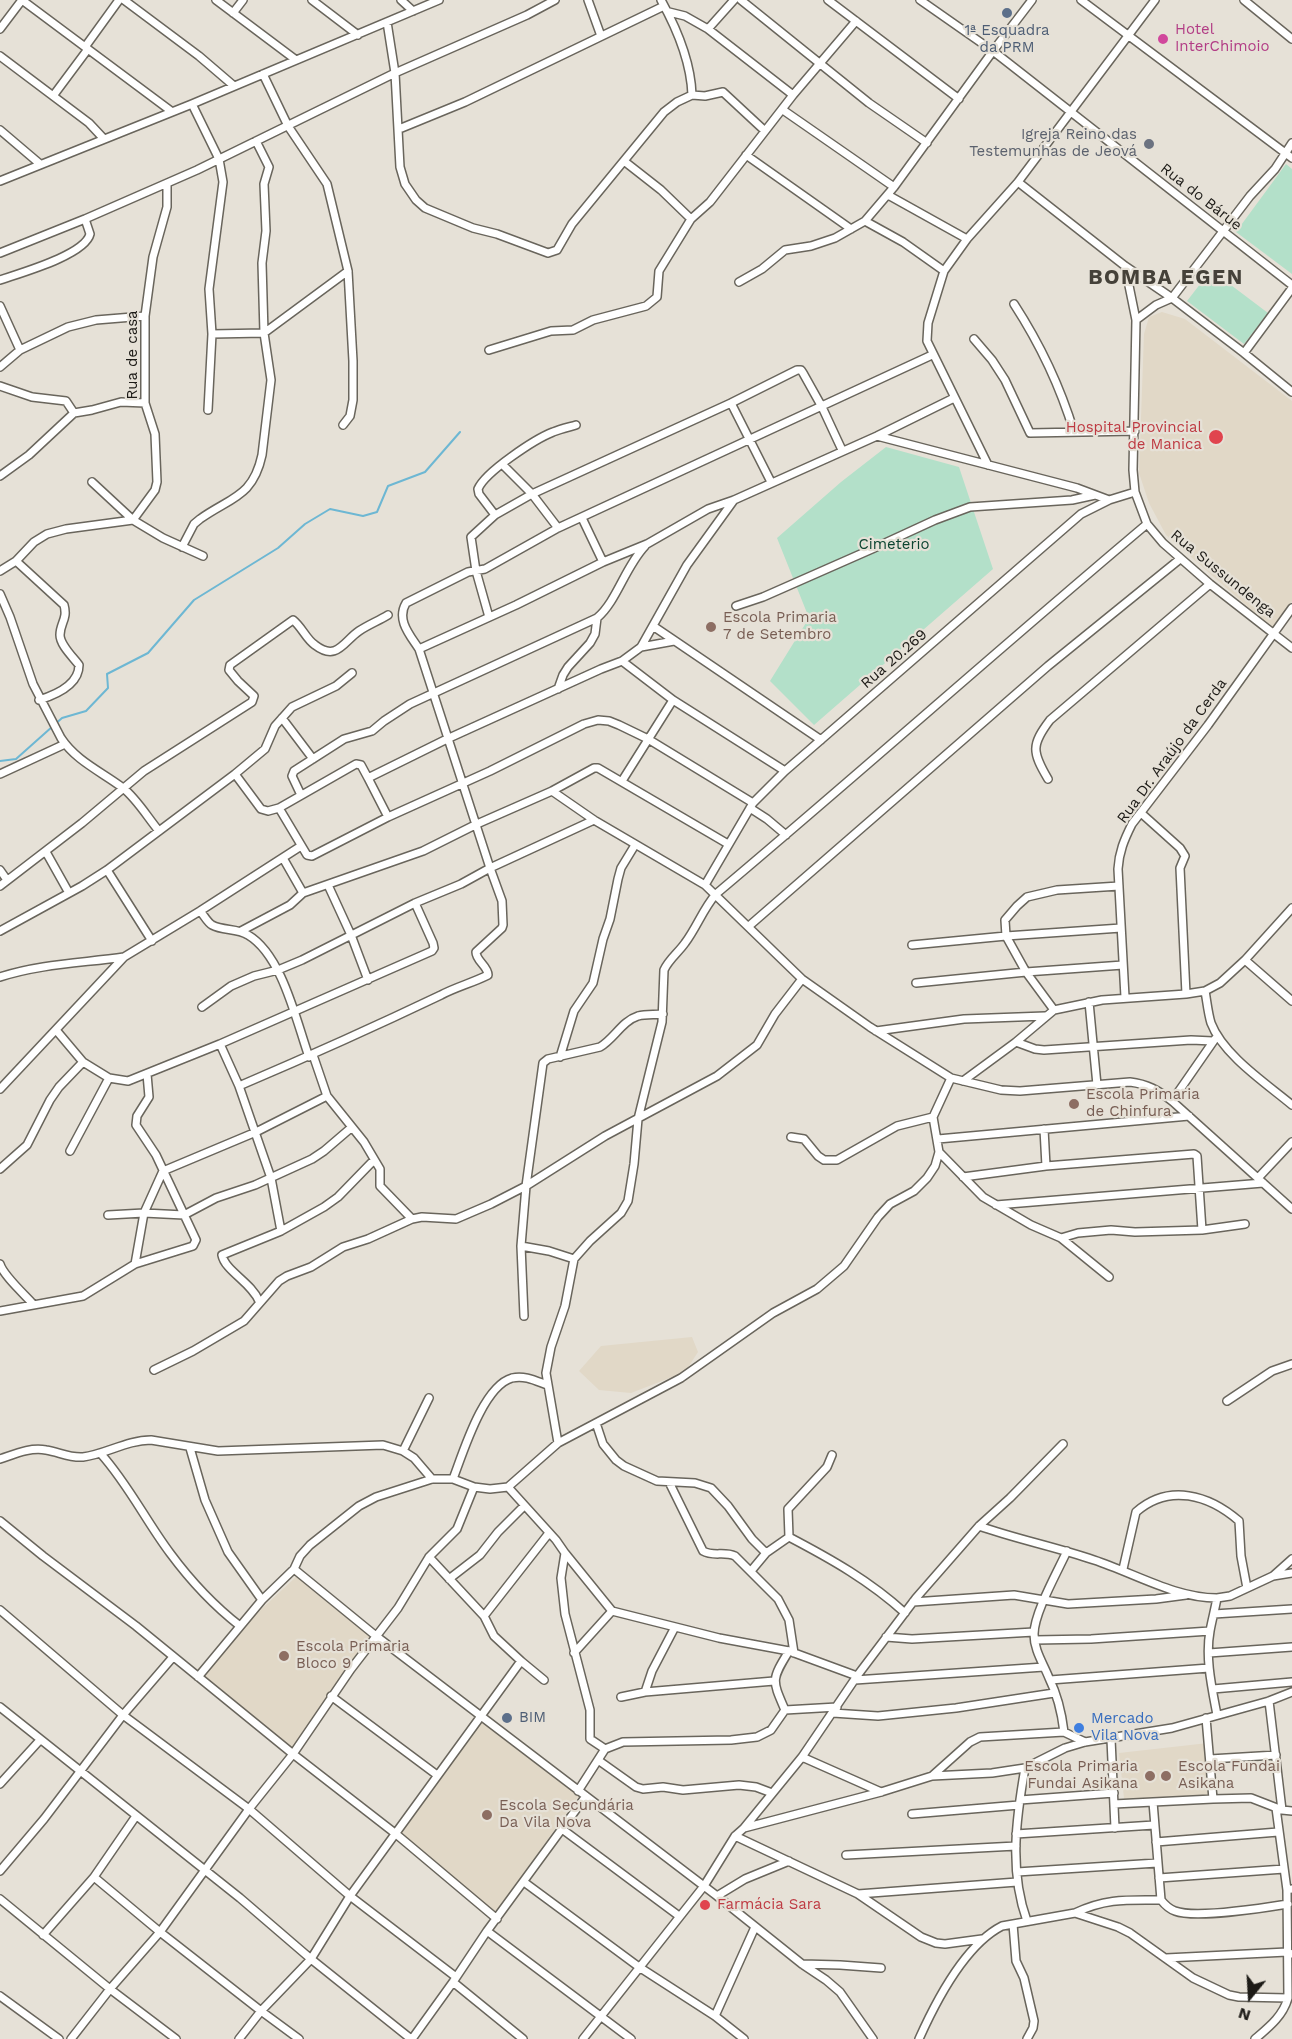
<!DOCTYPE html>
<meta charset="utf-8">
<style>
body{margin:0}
#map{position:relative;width:1292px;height:2039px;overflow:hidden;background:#e6e1d7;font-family:"Work Sans",sans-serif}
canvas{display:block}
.north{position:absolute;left:1220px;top:1967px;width:60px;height:60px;-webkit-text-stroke:4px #e6e1d7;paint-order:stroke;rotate:198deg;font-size:16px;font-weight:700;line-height:24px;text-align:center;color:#1d1b17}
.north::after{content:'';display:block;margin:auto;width:21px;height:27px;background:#1d1b17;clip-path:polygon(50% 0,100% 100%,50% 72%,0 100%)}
</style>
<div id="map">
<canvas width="1292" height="2039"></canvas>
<div class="north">N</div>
</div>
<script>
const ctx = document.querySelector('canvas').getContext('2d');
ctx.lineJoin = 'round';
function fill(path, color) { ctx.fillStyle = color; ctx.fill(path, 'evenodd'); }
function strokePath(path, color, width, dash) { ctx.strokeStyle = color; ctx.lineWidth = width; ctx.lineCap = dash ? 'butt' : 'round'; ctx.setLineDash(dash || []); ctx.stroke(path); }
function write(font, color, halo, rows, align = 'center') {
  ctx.font = font + ' "Work Sans",sans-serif'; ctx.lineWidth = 4.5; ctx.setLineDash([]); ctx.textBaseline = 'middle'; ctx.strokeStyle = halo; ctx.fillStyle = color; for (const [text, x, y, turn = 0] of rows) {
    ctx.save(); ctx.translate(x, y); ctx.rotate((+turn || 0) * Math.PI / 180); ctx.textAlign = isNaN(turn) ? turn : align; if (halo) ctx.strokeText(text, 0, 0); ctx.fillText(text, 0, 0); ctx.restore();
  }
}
const built = new Path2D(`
 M1162,312L1185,319L1292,401V601L1272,628L1166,535L1149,503L1139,473L1144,334L1149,317Z
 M692,1337L698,1352L685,1372L631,1393L599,1390L579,1371L601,1346Z
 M298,1575L371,1637L289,1755L191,1675Z
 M484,1720L581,1793L494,1914L393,1836Z
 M1208,1743L1210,1800L1125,1807L1119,1753Z`);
const green = new Path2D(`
 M1286,164L1292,169V274L1236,232Z
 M1211,270L1268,313L1244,344L1187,301Z
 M886,447L959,467L993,569L814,725L770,681L809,618L777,538L841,482Z`);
const stream = new Path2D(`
 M0,761L16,759L62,718L86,711L108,688L107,674L148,653L194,600L278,548L305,524L330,509L363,516L377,512L388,486L425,472L460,432`);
const minor = new Path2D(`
 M22,0L171,111
 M124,0L199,56L234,86
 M216,0L296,60
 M312,0L358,35
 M401,0L413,11
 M588,0L601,36
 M741,0L869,103L927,143
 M828,0L959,99
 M920,0L993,51L1292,285
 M1081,0L1292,158
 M1244,0L1292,39
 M669,12L685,16L708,29L793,95
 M233,13L243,0
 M387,22L395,73L400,167L405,184L416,200L425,208L473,228L497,234L548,253L557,250L572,224L664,112L677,102L692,95C691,63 676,27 661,0
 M0,29L22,0
 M708,29L734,0
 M85,47L119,0
 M0,56L89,123L104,139
 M263,74L288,126L327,184L348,271L353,361V400L350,416L343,425
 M692,95L705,96L723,92L765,131
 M53,96L88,49
 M192,104L219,159L223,182L209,289L212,334L208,410
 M783,110L894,187
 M399,129L465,102L664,6
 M0,130L40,164
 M746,155L851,229
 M624,161L661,190L691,219
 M0,181L192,104L439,0
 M1018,182L1125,266L1172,298L1244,353L1292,392
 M888,195L967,239
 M865,221L903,242L944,271
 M0,253L85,219L197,170L395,73L527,15L555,0
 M1125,266L1136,320L1133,470L1135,492L1147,524L1163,543L1210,584L1292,648
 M0,280C20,273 85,255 90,234L85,219
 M739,282L762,269L785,250L811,246L835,238L865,221L894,187L993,51L1032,0
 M1014,304C1040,344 1060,386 1074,432
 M0,306L20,350
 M1136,320L1156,305L1172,298L1250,196L1275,169L1292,143
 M212,334L264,333L348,271
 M974,339L992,360L1005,380L1030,433L1135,431
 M489,350L551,331L573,330L593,320L646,306L657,297L659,271L691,219L710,202L793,95L856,21
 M1244,353L1292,288
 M0,367L20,350L68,327L96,320L145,316
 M0,386L32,397L66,401L74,413
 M731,403L771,482
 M877,436L1077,488L1109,500
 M502,464L532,494L558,528
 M988,465L927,341L928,323L944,271L967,239L1018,182L1155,0
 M0,476L29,455L74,413L92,410L121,402L145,403
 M92,482L133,520L163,538L203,556
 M734,500L687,565L641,647L622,661L601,669L447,739L368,778L361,765L356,764L279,808L307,855L312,856L388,817L490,771L584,724L598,720L609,721L619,725L648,739L753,803
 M495,515L479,494L478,489C485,472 535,439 553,432C560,429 569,427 576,425
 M582,518L603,562
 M182,547L194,524L200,519C231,497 253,497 262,455L271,380L264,333L262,263L266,231L264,184L269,167L256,141
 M16,561L64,605C68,619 60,623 60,635C60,645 73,657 79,665C79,685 55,695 39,700
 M0,571L16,561L34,542L47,534L66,529L133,520L155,490L157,482L155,434L145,403V316L153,257L167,207V184
 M0,594L10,617L33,684L61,738C76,761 102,772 123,788C137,799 148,818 159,831
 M736,606L763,597L872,549L935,520L970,507L1072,500L1095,495
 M489,617L476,571L471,537L495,515L532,494L731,403L797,370H801L803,373L822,407L842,450
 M653,626L821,740
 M641,647L674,641
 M419,649L516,605L603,562L647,544L708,509L734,500L877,436L954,398
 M622,661L673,700L785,771
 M558,689L563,675L568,667L590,643L595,634L597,618
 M282,718L313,759
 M0,774L65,744
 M235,774L265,749L275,726L292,707L336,686L352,673
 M368,778L388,817
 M1048,779C1032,752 1031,745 1050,720L1210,584
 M622,781L673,700
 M552,791L594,820L705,885L802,979L870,1027L951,1078L1001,1090L1020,1091L1130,1082C1147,1084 1158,1090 1172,1101L1292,1209
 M301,795L292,776L294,771L344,739L372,731L384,721L410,704L597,618C617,601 625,567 645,546
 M750,808L767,819L786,835
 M1141,813L1180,848L1185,856L1180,868L1186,994
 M46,852L69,893
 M283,858L303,893L423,851L477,824L552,791L594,768H598L728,844
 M0,870L7,880
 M107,870L152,941
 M328,885L351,935L368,980
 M705,885L753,803L785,771L1081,514L1109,500L1135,492
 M0,886L82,823L144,771L252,702L254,696L238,681L229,670L230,665L293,620C302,627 306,639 315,645C337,662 344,641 359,631C368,625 378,621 388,615
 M200,911C204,915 207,922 212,925C223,931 237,928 248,935C282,955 296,1020 309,1057
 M749,926L1048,666L1180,559
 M0,931L82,886L107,870L235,774L261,809L268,811L279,808
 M241,931L290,905L303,893
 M912,945L1006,936L1005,920L1017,906L1027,897L1057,890L1119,886
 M1245,960L1292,1001
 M0,977C40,964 82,963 124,957
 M916,983L1026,972L1123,965
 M1205,991C1207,1002 1208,1013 1211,1023C1223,1055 1267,1084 1292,1105
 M1125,997L1118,869C1119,852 1124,840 1132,824L1208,725L1292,608
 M1089,1002L1097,1085
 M202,1007L231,986L254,976L278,970L302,960L415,903L461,884L490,868L419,649C410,635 396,620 406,603L468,572L485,569L558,528L932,355
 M1054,1010L1026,972L1006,936L1121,928
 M56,1030L83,1062L109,1078L128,1081L220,1044L432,951L434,948L433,943L415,903
 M876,1031L964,1019L1045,1016
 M1016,1042L1035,1049L1044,1050L1191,1040L1213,1041
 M220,1044L239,1086L271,1178L281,1231
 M313,1055L327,1096L364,1142L380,1169V1186L412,1219
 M560,1057L574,1011L593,983L603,939L610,919L618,879L621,868L635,845
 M963,1081L1016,1042L1054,1010L1102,1000L1186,994L1205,991L1220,983L1245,960L1292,908
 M239,1086C307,1057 374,1027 441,995C456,987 472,983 488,975C488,966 476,961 476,952L502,928L503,925L502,901L490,868L594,820
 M0,1089L124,957L200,911L301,846
 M1172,1101L1215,1039
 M1044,1129L1046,1166
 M791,1137L804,1139L818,1156L824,1160H837L897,1126L933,1117
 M938,1139L1189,1116
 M70,1151L109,1078
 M939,1152L983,1197L1031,1225L1061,1238L1109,1277
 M0,1169L27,1145L50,1100L59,1087L83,1062
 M963,1177L1046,1166L1194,1154L1197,1156L1202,1230
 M1258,1178L1292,1142
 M996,1205L1263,1183
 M108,1215L144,1213L184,1215L216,1198L255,1185L312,1159L324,1151L352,1127
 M1061,1238L1078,1233L1111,1230L1135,1232L1202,1230L1245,1224
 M521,1246L549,1251L574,1259
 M0,1264C3,1275 24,1294 33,1304
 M135,1264L144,1213L163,1171L256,1132L327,1096
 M259,1301C251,1282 225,1271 222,1255L281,1231L324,1207L338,1197L374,1160
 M0,1311L83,1296L135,1264L193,1246L196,1240L156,1155L136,1125L137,1116L149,1097L147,1074
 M524,1316L521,1246L526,1186L543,1063L548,1059L600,1047C614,1039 622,1021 638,1016C646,1014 655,1015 663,1014
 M154,1370L193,1351L244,1321L279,1281L287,1276L311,1267L343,1247L368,1239L412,1219L422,1217L456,1219L491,1204L526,1186L605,1136L717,1076L757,1045L775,1014L802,979
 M1227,1401L1272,1371L1292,1364
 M596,1423L603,1444L616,1460L624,1466L657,1481L695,1483L711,1488L728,1506L752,1539L766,1553
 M558,1443L546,1373L551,1347L565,1306L574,1259L590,1241L621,1213L628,1201L634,1164L638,1119L662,1022L664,970C669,959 678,953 685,943C697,927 703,909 716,894C861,772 1002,646 1147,524
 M190,1448L205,1500L228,1552L262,1600
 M403,1451L429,1398
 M101,1454C128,1484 146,1521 170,1553C190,1580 213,1605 240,1626
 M0,1459C15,1454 30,1447 46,1450C59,1452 69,1458 83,1457C106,1454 127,1440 151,1440L218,1451L383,1445L403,1451L414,1458L432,1479
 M453,1479C463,1453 483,1386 512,1378C525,1375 536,1381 547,1385
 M669,1482L703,1551C713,1557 724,1551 735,1556L778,1599L789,1620L794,1653
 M508,1487L558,1443L681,1378L773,1313L817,1289L844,1266L878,1217L890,1204L914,1191L927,1178L935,1166L939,1152L933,1117L951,1078
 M0,1521L43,1556L136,1626L293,1754L396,1834L497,1919
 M979,1526C1016,1539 1056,1547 1094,1560C1134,1573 1175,1598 1217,1598
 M789,1537C831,1559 870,1581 905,1613
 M565,1553L612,1611L719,1638L789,1651L857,1676
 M429,1557L484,1616
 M294,1569L376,1636L717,1896L802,1964L826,1980L840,1992L873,2039
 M1123,1569L1136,1512C1169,1483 1209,1495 1239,1521L1241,1556L1247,1588
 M751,1571L766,1553L789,1537L788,1509L827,1467L832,1455
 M1273,1576L1292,1573
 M449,1579L480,1555L498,1532L524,1506
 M913,1602L1014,1595L1068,1604L1156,1599L1186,1595
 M0,1610L123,1715L249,1809L350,1896L456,1977
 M1214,1614L1292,1609
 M886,1637L912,1639L1034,1632
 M1035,1640L1091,1639L1210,1631
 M574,1653L612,1611
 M1209,1653L1292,1647
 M521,1661L544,1680
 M198,1677L262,1600L294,1569L300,1556L310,1545L359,1506L376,1497L432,1479H453L474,1487L490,1489L508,1487L556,1540L565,1553L561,1578L565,1614L590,1710V1739L605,1749L578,1791
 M855,1680L1044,1667
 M1050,1680L1209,1668
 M1213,1689L1292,1682
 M645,1692L652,1671L675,1627
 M331,1696L437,1775
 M621,1697L645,1692L774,1681
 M1269,1701L1282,1810
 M0,1707L240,1898L311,1959L411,2039
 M785,1710C772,1680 771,1680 789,1651
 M833,1713L878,1716L956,1708L1054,1693
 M1217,1715C1212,1688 1205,1658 1210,1631C1212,1620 1215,1609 1217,1598L1230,1596L1273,1576L1292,1559
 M1206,1718L1213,1799L1153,1802L1161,1900C1165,1905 1169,1909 1175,1911C1196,1919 1263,1908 1288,1904
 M1064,1732C1062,1715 1057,1694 1049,1678C1043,1663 1034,1650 1034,1634C1034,1613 1058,1571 1067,1551
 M1111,1739L1115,1828
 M605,1749L623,1742L731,1740L757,1737L771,1730L785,1710L837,1707
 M802,1757L881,1792
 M1210,1759L1276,1755
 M598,1760L636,1787L643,1789L663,1787L683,1790L739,1785L756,1787L772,1793
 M1025,1768C1016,1819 1009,1871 1027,1921
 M932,1776L970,1742L980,1737L1064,1732L1085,1742
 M0,1784L40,1740
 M1213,1799L1251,1798L1282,1810L1292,1811
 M1020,1800L1114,1793
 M1114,1804L1153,1802
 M1276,1808L1287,1890
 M912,1814L1019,1805
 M744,1828L802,1757L857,1676L916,1598L979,1526L1010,1498L1063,1444
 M562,1829L679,1916
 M1016,1834L1154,1825
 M735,1836L858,1894L921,1937L936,1943L945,1944L982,1939
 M1156,1842L1278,1832
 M846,1855L1016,1846
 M0,1871L44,1819L123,1715L173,1657
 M1017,1872L1157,1863
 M94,1877L136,1816
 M1159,1878L1284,1869
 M524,1882L639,1967L715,2016L744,2039
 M858,1894L1017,1882
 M717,1896L745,1879L789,1861
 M0,1899L110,1989L176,2039
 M1075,1913C1106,1898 1128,1900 1161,1900
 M1013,1924L1016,1961L1024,1978L1034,2021L1033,2028L1027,2039
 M487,1931L631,2039
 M43,1935L94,1877L160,1932L261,2011L299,2039
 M1166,1958L1287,1952L1292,1954
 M802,1964L840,1965L881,1968
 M453,1982L523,2039
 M0,1996L59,2039
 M715,2016L755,1927
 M71,2039L110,1989L160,1932L249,1809L293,1754L351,1669L398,1608L429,1557L457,1529L474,1487
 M239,2039L261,2011L311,1959L350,1896L521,1661L494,1636L484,1616L549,1533
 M412,2039L453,1982L487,1931L586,1796
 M583,2039L704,1886L735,1836L744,1828L881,1792L932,1776L992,1773L1025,1768L1065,1748L1085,1742L1172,1728L1269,1701L1292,1692
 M919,2039C936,2001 965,1945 1002,1926L1075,1913L1118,1927L1130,1933L1193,1978L1229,1995L1239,1997L1288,1998
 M1255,2039C1269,2027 1283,2016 1288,1998L1287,1890L1292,1889`);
const markers = [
 [1007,13,6,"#5c6f8a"],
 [1163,39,6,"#d1479c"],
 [1149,144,6,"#6b7280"],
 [1216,437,8,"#e0444e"],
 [711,627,6,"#8d6e63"],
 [1074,1104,6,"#8d6e63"],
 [284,1656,6,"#8d6e63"],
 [507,1718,6,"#5c6f8a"],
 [1079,1728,6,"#3f7fe0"],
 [1150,1776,6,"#8d6e63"],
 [1166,1776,6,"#8d6e63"],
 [487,1815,6,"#8d6e63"],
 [705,1905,6,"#e0444e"]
];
const hotelNames = [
 ["Hotel",1175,30],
 ["InterChimoio",1175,47]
];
const serviceNames = [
 ["1ª Esquadra",1007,31],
 ["da PRM",1007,48],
 ["BIM",519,1718,"left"]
];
const worshipNames = [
 ["Igreja Reino das",1137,135],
 ["Testemunhas de Jeová",1137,152]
];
const streetNames = [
 ["Rua do Bárue",1201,197,38],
 ["Rua de casa",133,355,-90],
 ["Rua Sussundenga",1223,574,39],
 ["Rua 20.269",894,659,-41],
 ["Rua Dr. Araújo da Cerda",1172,751,-54]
];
const healthNames = [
 ["Hospital Provincial",1202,428],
 ["de Manica",1202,445],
 ["Farmácia Sara",717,1905,"left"]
];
const parkNames = [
 ["Cimeterio",894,545]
];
const educationNames = [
 ["Escola Primaria",723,618],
 ["7 de Setembro",723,635],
 ["Escola Primaria",1086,1095],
 ["de Chinfura",1086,1112],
 ["Escola Primaria",296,1647],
 ["Bloco 9",296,1664],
 ["Escola Primaria",1138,1767,"right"],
 ["Fundai Asikana",1138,1784,"right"],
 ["Escola Fundai",1178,1767],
 ["Asikana",1178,1784],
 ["Escola Secundária",499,1806],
 ["Da Vila Nova",499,1823]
];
const shopNames = [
 ["Mercado",1091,1719],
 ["Vila Nova",1091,1736]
];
const districtNames = [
 ["BOMBA EGEN",1166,278]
];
fill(built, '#e1d8c7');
fill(green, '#b3e0c9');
strokePath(stream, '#6db7d3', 2);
strokePath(minor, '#69655c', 10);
strokePath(minor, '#fff', 7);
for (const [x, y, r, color] of markers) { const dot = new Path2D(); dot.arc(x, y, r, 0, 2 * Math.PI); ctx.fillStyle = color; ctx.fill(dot); strokePath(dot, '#e6e1d7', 2); }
write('15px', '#b23c85', '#e6e1d7', hotelNames, 'left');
write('15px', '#4e5e75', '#e6e1d7', serviceNames);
write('15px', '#5b616d', '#e6e1d7', worshipNames, 'right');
write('15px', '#1d1b17', '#e6e1d7', streetNames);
write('15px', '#be3a42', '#e6e1d7', healthNames, 'right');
write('15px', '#0c4531', '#e6e1d7', parkNames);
write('15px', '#785e54', '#e6e1d7', educationNames, 'left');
write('15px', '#366cbe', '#e6e1d7', shopNames, 'left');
ctx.letterSpacing = '1.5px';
write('bold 21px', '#454139', '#e6e1d7', districtNames);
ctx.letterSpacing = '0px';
</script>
